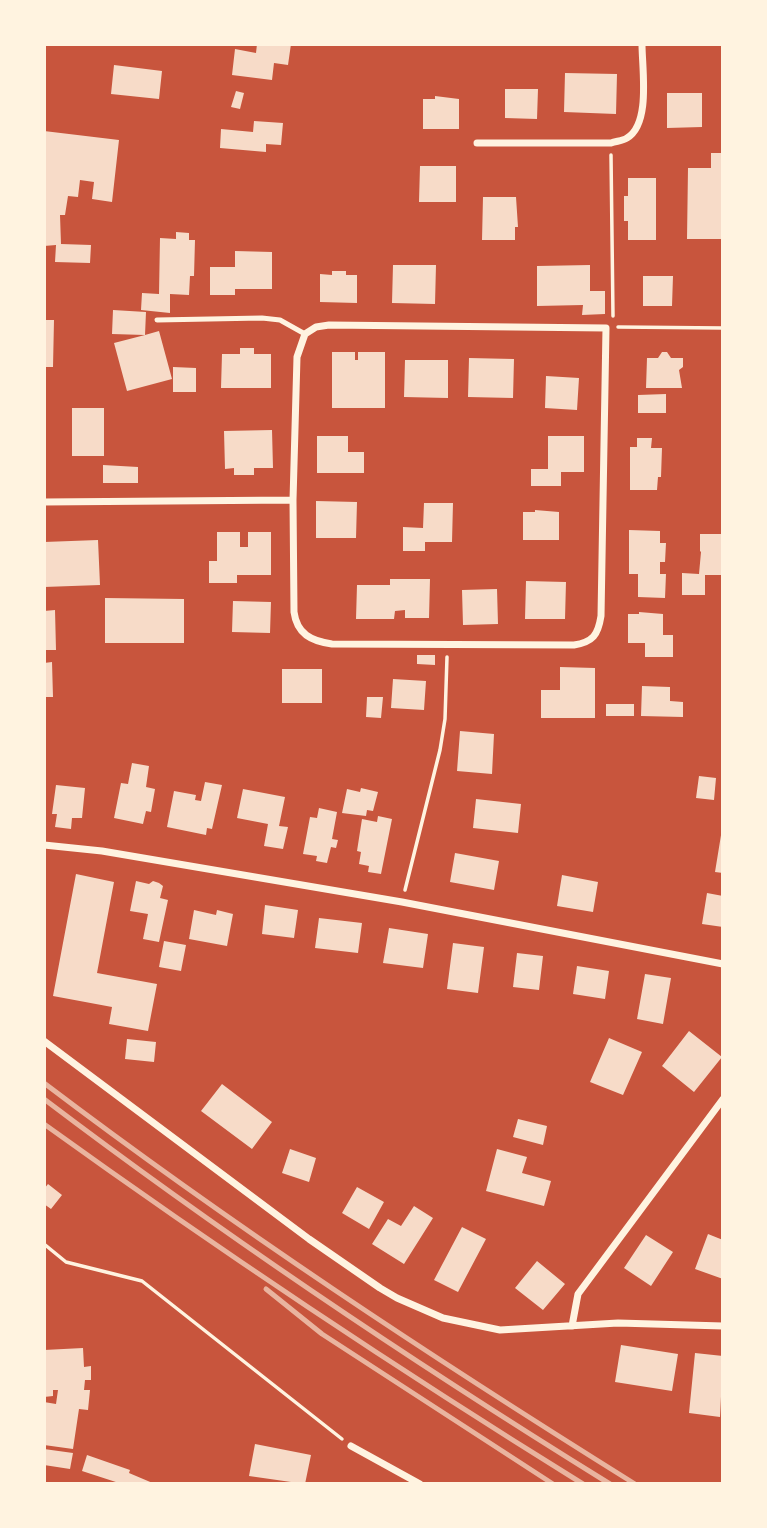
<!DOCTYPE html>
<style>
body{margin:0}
#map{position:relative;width:767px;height:1528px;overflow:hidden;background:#c8553d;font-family:Helvetica,sans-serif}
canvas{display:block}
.frame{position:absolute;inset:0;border:46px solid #fff3e0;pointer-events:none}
</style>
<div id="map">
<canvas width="767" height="1528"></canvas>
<div class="frame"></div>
</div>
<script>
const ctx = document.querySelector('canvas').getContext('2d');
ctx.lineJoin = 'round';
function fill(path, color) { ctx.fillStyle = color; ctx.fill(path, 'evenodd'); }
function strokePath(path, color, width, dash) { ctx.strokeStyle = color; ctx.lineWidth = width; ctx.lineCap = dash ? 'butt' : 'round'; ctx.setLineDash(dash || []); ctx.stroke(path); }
const building = new Path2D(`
 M257,44H291L288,65L274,63L272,80L232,75L235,49L256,53Z
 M114,65L162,71L159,99L111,94Z
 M565,73L617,74L616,114L564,112Z
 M505,89H538L537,119L505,118Z
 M236,91L244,93L240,109L231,107Z
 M667,93H702V127L667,128Z
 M435,96L459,99V129H423V99H435Z
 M254,121L283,123L281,145L266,144V152L220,148L221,129L253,132Z
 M44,131L119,140L112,202L92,199L94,182L80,180L78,197L68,196L65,215H60L61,244L91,245L90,263L55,262L56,245L44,246Z
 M711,153H723L721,239H687L688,168H711Z
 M420,166H456V202H419Z
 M628,178H656V240H628V221H624V196H628Z
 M483,197H516L518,227H515V240H482Z
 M176,232L189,233V240H195L194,276H190L189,295L170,294V313L141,310L142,293L159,294L160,238L176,239Z
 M235,251L272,252V289H235V295H210V267H235Z
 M393,265H436L435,304L392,303Z
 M590,265V291H605V314L582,315L583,305L537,306V266Z
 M332,271H346V275H357V303L320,302V274L332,275Z
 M643,276H673L672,306H643Z
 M113,310L146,312L145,335L159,331L172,379L127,391L114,343L145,335L112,334Z
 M44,320H54L53,367H44Z
 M240,348H254V354H271V388H221L222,354H240Z
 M332,352H355V360H358V352H385V408H332Z
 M662,352H667L671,358H683V367L679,370L682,388H646L647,358H658Z
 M469,358L514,359L513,398L468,397Z
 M405,360H448V398L404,397Z
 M173,367L196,368V392H173Z
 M546,376L579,378L577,410L545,408Z
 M666,394V413H638V395Z
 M72,408H104V456H72Z
 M272,430L273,468H254V475H234V468L225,469L224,431Z
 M317,436H348V452H364V473H317Z
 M548,436H584V472H561V486H531V469H548Z
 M637,438H652L651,448H662L661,477H658L657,490H630V447H637Z
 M103,465L138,467V483H103Z
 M316,501L357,502L356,538H316Z
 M424,503H453L452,542H425V551H403V527L423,528Z
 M535,510L559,512V540H523V512H535Z
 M629,530L660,531V543H666L665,562H660V574H666L665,598L638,597V574H629Z
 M217,532H240V547H248V532H271V575H237V583H209V561H217Z
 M700,534H723V575H705V595H682V573L699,574L701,552L700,551Z
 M98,540L100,585L44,587V542Z
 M390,579H430L429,618H405V610L395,611L394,619H356L357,585H390Z
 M526,581L566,582L565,619H525Z
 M497,589L498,624L463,625L462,590Z
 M105,598L184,599V643H105Z
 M233,601L271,602L270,633L232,632Z
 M55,610L56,650H44V611Z
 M639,612L663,614V635H673V657H645V643H628V614H639Z
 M417,655H435V665L417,664Z
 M52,662L53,697H44V663Z
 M560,667L595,668V718H541V690H560Z
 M282,669H322V703H282Z
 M393,679L426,681L424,710L391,708Z
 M642,686L670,687V701L683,702V717L641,716Z
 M367,697H383L381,718L366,717Z
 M606,704H634V716H606Z
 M460,731L494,734L492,774L457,771Z
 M132,763L149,766L146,787L155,789L151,812L146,811L143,824L114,818L121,783L128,784Z
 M699,776L716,778L714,800L696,798Z
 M205,782L222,785L212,829L207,828L206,835L167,827L174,791L196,795L195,800L201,801Z
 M56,785L85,788L82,818H72L71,829L55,827L57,814H52Z
 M361,788L378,792L373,811L367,810L366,816L342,813L347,789L360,792Z
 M243,789L285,797L279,826L288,827L283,849L264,846L268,824L237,818Z
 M476,799L521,804L518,833L473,828Z
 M319,808L337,812L332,839L338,840L336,848L331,847L327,863L316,861L317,856L303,854L310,817L317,818Z
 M378,816L392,819L381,874L368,872L369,866L359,864L361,852L357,851L362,819L377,822Z
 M722,829H723V873L715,872Z
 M455,853L499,861L494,890L450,882Z
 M76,874L114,882L97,973L157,984L148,1031L109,1024L112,1007L53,996Z
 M562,875L598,882L593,912L557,906Z
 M136,881L149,884L153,881L159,883L163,886L160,898L168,900L159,942L143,939L148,914L130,911Z
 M707,893L723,896V927L702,924Z
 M265,905L298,910L294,938L262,934Z
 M194,910L216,915L217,910L233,914L227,946L189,939Z
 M319,918L362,923L358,953L315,948Z
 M389,928L428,934L423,968L383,963Z
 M164,941L186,945L181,971L159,967Z
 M453,943L484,947L478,993L447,989Z
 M517,953L543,956L539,990L513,987Z
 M577,966L609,971L605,999L573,994Z
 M645,974L671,978L663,1024L637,1019Z
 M689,1031L722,1057L694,1092L662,1066Z
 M609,1038L642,1052L623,1095L590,1082Z
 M127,1039L156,1042L154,1062L125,1059Z
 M222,1084L272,1122L252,1149L201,1111Z
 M518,1119L547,1126L543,1145L513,1137Z
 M290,1149L316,1158L309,1182L282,1173Z
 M497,1149L527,1157L522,1173L551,1181L544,1206L486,1191Z
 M48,1184L62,1195L51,1209L44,1204V1189Z
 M357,1187L384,1202L369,1229L342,1213Z
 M414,1206L433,1218L404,1264L372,1244L388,1219L401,1226Z
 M462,1227L486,1239L458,1292L434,1280Z
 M708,1234L723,1240V1279L695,1269Z
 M646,1235L673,1252L651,1286L624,1268Z
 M537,1261L565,1284L543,1310L515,1288Z
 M621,1345L678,1354L672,1391L615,1382Z
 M83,1348L84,1367L91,1366V1380H85L84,1390H90L88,1410L79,1409L73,1449L44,1445V1402L56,1404L58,1390H53V1396L44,1397V1350Z
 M695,1353L723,1356L720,1417L689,1413Z
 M255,1444L311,1455L305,1484L249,1476Z
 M44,1449L73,1453L70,1469L44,1465Z
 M87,1455L130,1470L129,1473L155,1484H122L82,1471Z`);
const path = new Path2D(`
 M611,155L613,316
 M618,327L723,328
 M405,890L440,750L445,719L447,657
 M44,1244L66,1262L142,1281L342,1439`);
const service = new Path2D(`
 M157,320L262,318L280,320L305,334`);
const minor = new Path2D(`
 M477,143H611C616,141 623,141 627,138C651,124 642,69 642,44
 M329,325L606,328L601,616C598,635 593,642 574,645L332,644C311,641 297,634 294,612L293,500L297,357L305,334L316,327Z
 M44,502L293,500
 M44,845L102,851L402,902L723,964
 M44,1041L309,1239L380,1288L397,1298L443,1318L500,1330L618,1323L723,1326
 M572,1326L578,1294L723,1099
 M351,1446L420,1484`);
const rail = new Path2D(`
 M44,1083C234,1227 433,1358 635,1484
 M44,1099C226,1237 416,1364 610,1484
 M44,1124C219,1250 399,1370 583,1484
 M266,1289L322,1334L553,1484`);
fill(building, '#f7dbc8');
strokePath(path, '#fff3e0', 3.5);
strokePath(service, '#fff3e0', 5);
strokePath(minor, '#fff3e0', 7);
strokePath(rail, '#e9b49f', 5);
</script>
